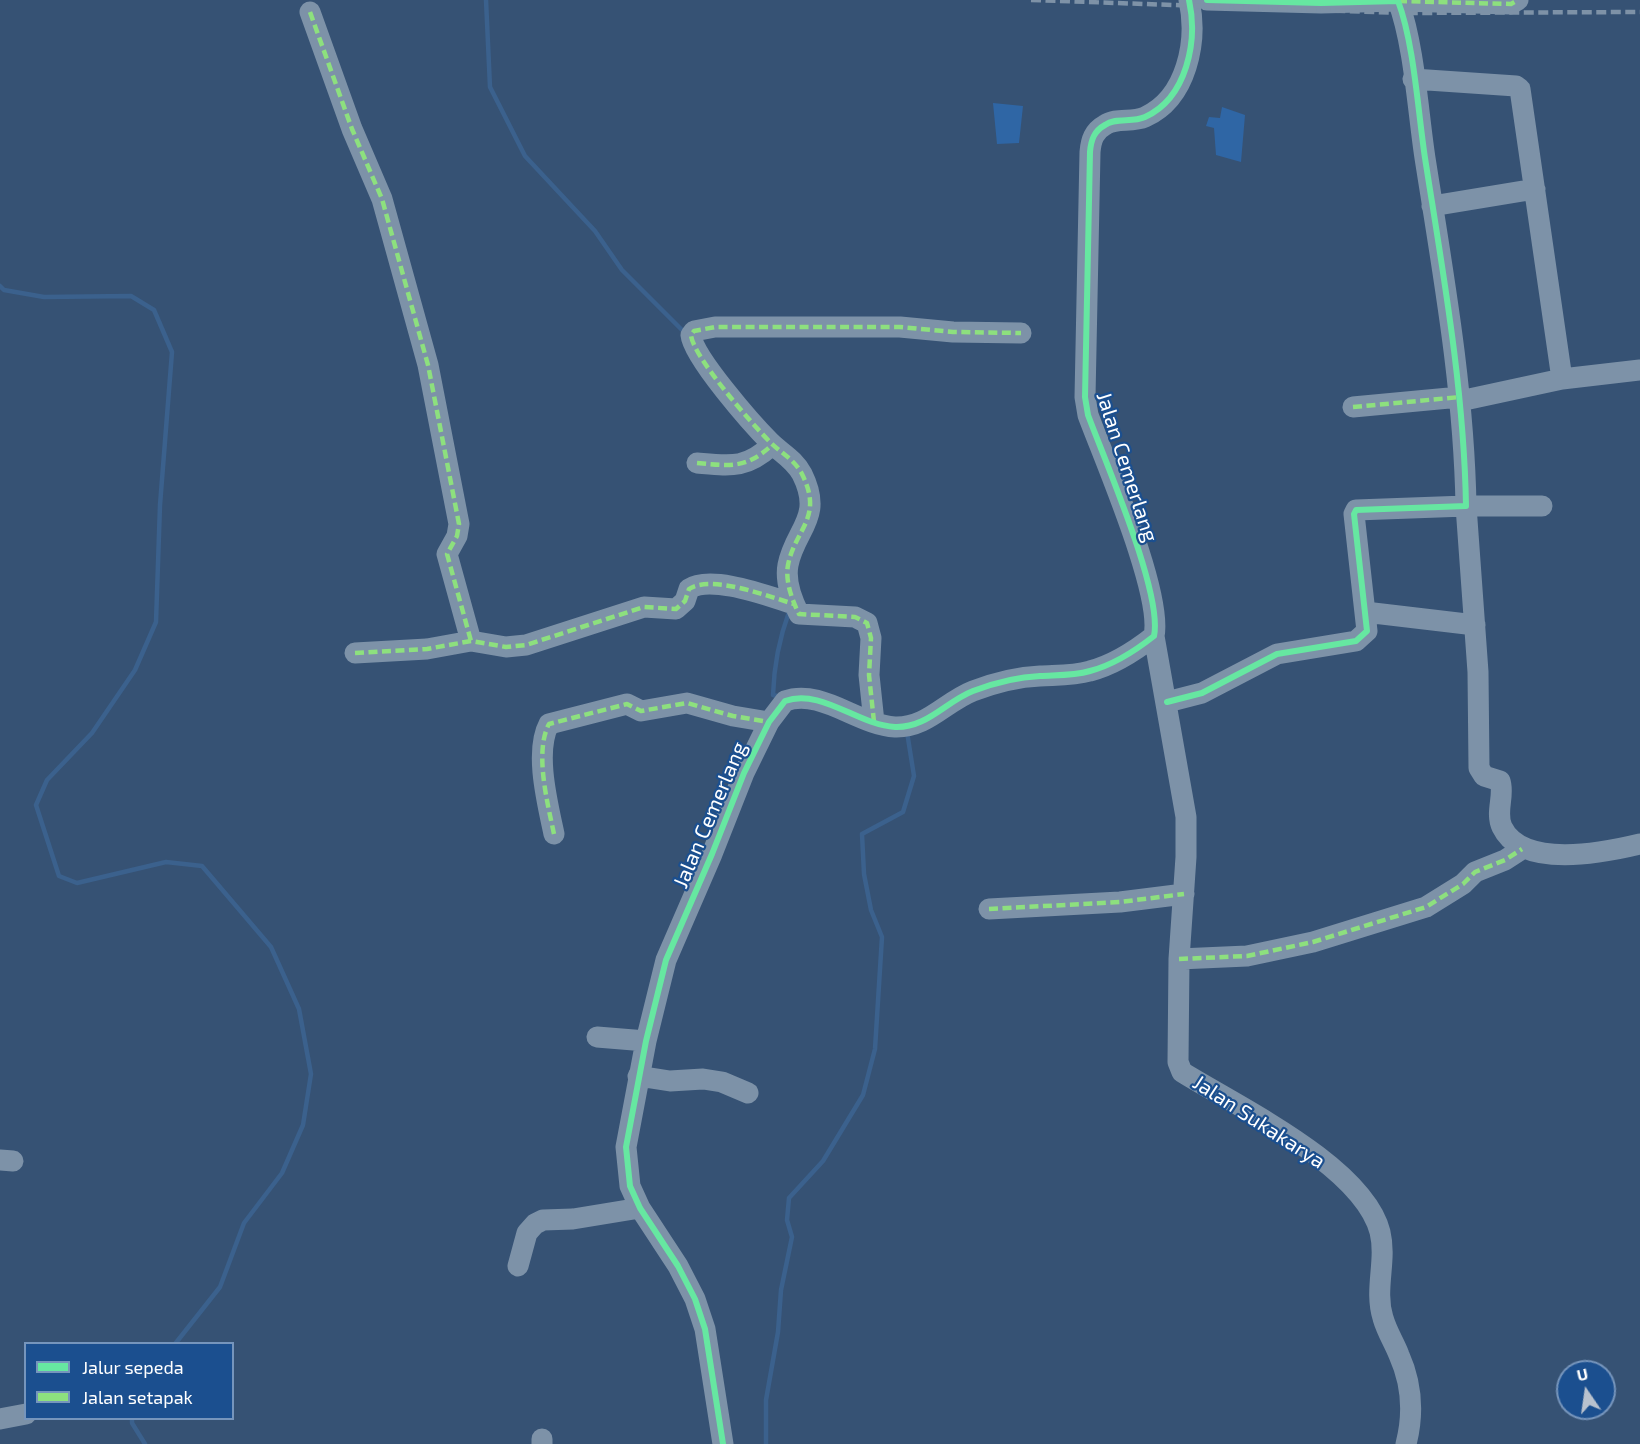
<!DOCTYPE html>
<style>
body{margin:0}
#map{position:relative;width:1640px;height:1444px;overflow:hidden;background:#365274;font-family:"Exo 2",sans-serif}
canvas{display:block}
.legend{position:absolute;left:24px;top:1342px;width:210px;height:78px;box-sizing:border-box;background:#1b4f8f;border:2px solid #7695bc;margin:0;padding:8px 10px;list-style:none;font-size:18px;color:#fff}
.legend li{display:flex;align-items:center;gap:12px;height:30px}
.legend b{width:30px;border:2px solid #7695bc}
.north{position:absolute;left:1556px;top:1360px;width:60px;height:60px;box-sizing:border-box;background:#1b4f8f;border:2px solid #7695bc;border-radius:50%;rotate:347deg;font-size:16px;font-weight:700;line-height:24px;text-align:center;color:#fff}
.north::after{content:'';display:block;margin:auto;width:21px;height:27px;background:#b9c2ce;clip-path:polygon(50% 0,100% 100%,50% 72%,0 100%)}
</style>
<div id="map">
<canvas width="1640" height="1444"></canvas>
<ul class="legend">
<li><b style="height:8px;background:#66e7a1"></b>Jalur sepeda</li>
<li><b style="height:8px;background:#8de07e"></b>Jalan setapak</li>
</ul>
<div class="north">U</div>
</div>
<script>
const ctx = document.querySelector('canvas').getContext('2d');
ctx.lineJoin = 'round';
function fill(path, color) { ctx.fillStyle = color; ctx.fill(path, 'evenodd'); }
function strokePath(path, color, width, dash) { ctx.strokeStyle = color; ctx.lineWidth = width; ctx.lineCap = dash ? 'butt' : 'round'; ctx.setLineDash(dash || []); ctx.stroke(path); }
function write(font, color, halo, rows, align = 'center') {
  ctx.font = font + ' "Exo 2",sans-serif'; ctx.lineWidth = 4.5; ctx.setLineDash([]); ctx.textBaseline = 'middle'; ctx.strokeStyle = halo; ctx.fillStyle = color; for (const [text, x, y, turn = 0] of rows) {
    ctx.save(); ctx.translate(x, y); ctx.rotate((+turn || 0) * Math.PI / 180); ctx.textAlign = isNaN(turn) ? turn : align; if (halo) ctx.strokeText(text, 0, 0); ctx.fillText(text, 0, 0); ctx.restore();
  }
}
const green = new Path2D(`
 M993,103L1023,106L1019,143L997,144Z
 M1222,107L1245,115L1241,162L1216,155L1214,128L1206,126L1209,117L1220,118Z`);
const stream = new Path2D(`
 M486,0L490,87L525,156L595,231L622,270L684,332
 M0,286L4,290L44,297L131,296L154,310L172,352L160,505L156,622L135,670L92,733L47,780L36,805L59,876L77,883L166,862L202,866L271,947L299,1009L311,1074L303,1125L282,1173L244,1223L220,1287L175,1344
 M781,697L773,695C774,665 779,639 789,612
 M132,1418V1423L145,1444
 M766,1444V1400L778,1332L781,1290L792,1237L787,1220L789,1198L823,1161L863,1095L875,1049L882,937L871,910L864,874L862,834L903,812L914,776L907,732`);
const minor = new Path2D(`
 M1398,1L1511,4L1518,0
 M310,12L352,129L382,199L428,365L459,524L457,536L447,554L471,641
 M1413,79L1516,86L1520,89L1562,379
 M1432,206L1535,189
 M1460,401L1562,379L1640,370
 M1353,407L1460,397
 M697,463C731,466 746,469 772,445
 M1542,506H1466L1478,672L1479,768L1484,776L1500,781C1505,795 1495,812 1502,827C1522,869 1603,853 1640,844
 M1365,612L1475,625
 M1154,636L1186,817V857L1179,959L1178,1062L1182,1072C1238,1107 1363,1166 1380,1232C1387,1261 1374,1289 1383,1318C1387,1332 1394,1342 1399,1355C1412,1384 1414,1413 1406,1444
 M355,653L427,649L471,641L506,647L526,645L644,607L676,609L685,601L689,589C711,574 770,597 794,604
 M1167,702L1202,693L1277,654L1356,641L1367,631L1354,514L1356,510L1466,506C1464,389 1443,273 1425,158C1418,112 1414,43 1398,1L1321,3L1207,0
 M874,722L869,675L871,638L867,623L855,617L799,614C792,600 785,581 788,565C795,529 824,518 802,474C794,459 781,453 770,442C753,425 693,357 691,335L694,331L715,327H900L953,332L1021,333
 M554,834C548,805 534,752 549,724L627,704L641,711L687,703L733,716L769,722
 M989,909L1120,902L1184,894
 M1179,959L1247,956L1313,942L1426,907L1463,884L1475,872L1505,860L1522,849
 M597,1037L646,1041
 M638,1076L670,1081L703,1079L722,1082L748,1093
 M0,1160L13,1161
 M518,1266L527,1233L535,1224L543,1220L573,1219L640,1208
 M0,1419L26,1414
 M542,1444V1439
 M723,1444L705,1329L695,1299L678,1266L640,1208L630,1186L626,1147L646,1041L666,960L712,854L744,773L769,722L785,701C821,688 858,725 895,727C927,728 945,702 973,691C994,683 1017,677 1040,676C1056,675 1073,676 1090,671C1113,665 1135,651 1154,636C1163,594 1105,461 1088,415L1085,397L1090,152C1091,140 1094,131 1105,125C1116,117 1132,123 1145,117C1187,98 1198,41 1189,0`);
const rail = new Path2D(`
 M1031,0L1403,13L1640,12`);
const quiet = new Path2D(`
 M1398,1L1511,4L1518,0
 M310,12L352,129L382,199L428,365L459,524L457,536L447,554L471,641
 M1353,407L1460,397
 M697,463C731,466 746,469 772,445
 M355,653L427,649L471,641L506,647L526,645L644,607L676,609L685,601L689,589C711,574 770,597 794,604
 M874,722L869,675L871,638L867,623L855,617L799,614C792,600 785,581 788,565C795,529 824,518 802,474C794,459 781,453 770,442C753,425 693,357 691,335L694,331L715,327H900L953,332L1021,333
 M554,834C548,805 534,752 549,724L627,704L641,711L687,703L733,716L769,722
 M989,909L1120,902L1184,894
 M1179,959L1247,956L1313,942L1426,907L1463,884L1475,872L1505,860L1522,849`);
const cycleway = new Path2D(`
 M1167,702L1202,693L1277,654L1356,641L1367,631L1354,514L1356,510L1466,506C1464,389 1443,273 1425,158C1418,112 1414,43 1398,1L1321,3L1207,0
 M723,1444L705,1329L695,1299L678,1266L640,1208L630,1186L626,1147L646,1041L666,960L712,854L744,773L769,722L785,701C821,688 858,725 895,727C927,728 945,702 973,691C994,683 1017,677 1040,676C1056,675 1073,676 1090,671C1113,665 1135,651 1154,636C1163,594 1105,461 1088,415L1085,397L1090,152C1091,140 1094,131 1105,125C1116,117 1132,123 1145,117C1187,98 1198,41 1189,0`);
const streetNames = [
 ["Jalan Cemerlang",1127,467,72],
 ["Jalan Cemerlang",710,815,-67],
 ["Jalan Sukakarya",1259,1122,33]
];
fill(green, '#2f66a5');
strokePath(stream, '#3b618d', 4.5);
strokePath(minor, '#7d92a8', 21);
strokePath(rail, '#7e92a7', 4.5, [10, 4.5]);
strokePath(quiet, '#8de07e', 4.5, [9, 4.5]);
strokePath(cycleway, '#66e7a1', 6);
write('21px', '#fff', '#1b4f8f', streetNames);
</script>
